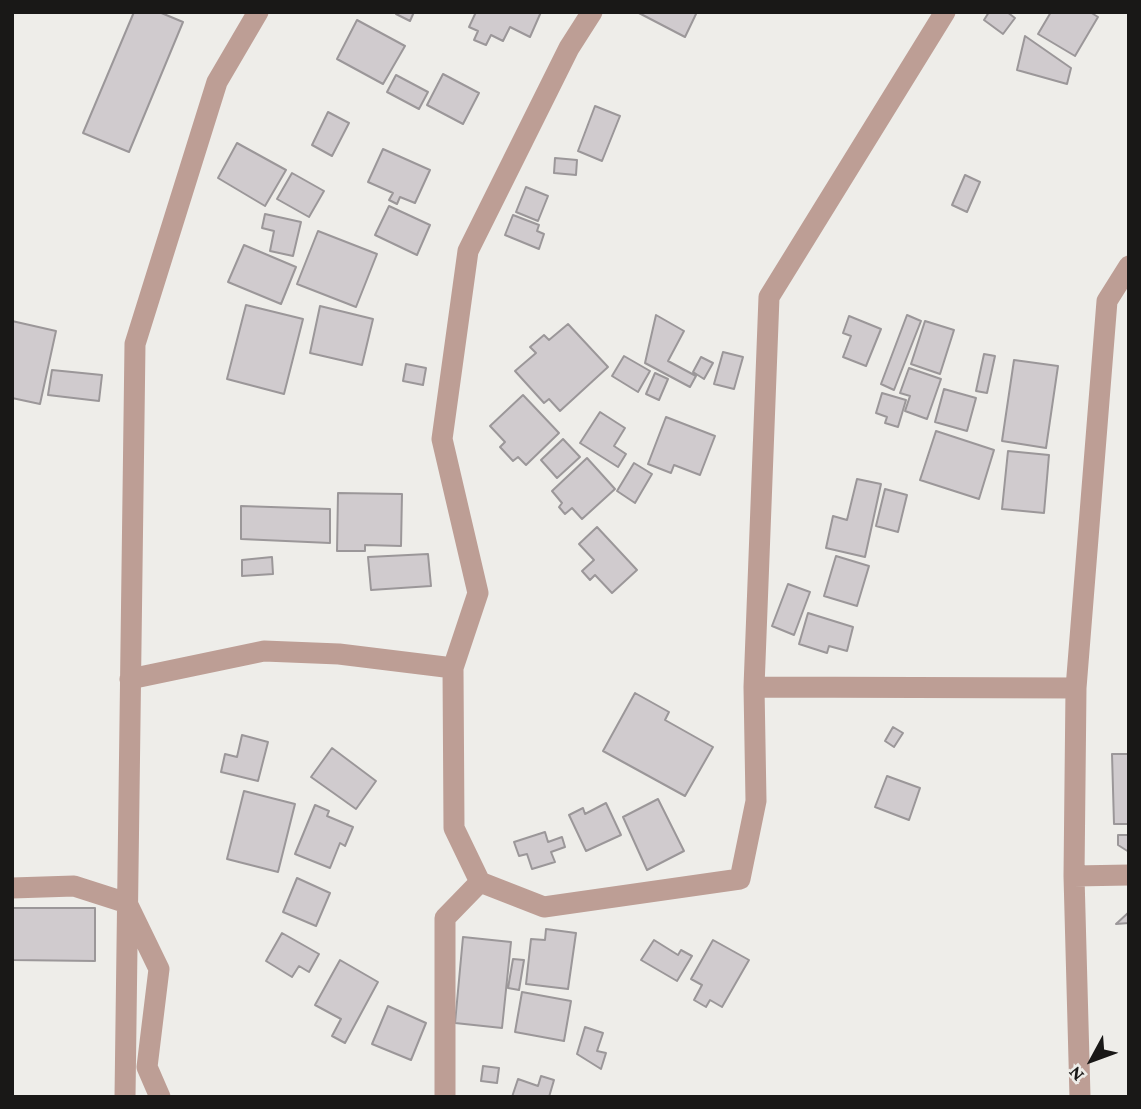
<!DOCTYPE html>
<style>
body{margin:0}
#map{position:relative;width:1141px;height:1109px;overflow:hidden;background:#eeede9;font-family:"Crimson Pro",serif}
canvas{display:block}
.frame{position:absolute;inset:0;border:14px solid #191817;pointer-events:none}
.north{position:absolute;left:1057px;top:1025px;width:70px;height:70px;-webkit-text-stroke:5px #eeede9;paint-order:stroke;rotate:229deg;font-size:19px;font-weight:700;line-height:28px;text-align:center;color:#191817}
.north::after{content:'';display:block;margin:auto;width:24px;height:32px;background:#191817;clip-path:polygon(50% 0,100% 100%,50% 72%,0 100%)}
</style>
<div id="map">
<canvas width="1141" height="1109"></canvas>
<div class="frame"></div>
<div class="north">N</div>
</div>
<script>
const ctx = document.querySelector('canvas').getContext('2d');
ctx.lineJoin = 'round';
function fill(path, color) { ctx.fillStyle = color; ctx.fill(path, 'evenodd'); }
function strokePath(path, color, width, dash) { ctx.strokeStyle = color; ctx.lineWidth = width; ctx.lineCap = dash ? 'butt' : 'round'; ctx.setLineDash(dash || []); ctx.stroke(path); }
const building = new Path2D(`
 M134,12H159L183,22L129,152L83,133Z
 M398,12H414L410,21L396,14Z
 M476,12H541L530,37L510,27L503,41L491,35L486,45L474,40L478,31L469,27Z
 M637,12H693L696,14L685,37Z
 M989,12H1007L1015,18L1003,34L984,20Z
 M1051,12H1090L1098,17L1075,56L1038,34Z
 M357,20L405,46L383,84L337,59Z
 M1025,36L1071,68L1067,84L1017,70Z
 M443,74L479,93L463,124L427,105Z
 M396,75L428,92L419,109L387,92Z
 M595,106L620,116L602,161L578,151Z
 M328,112L349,123L332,156L312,145Z
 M237,143L286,170L265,206L218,178Z
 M383,149L430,170L415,203L400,197L397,204L389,200L393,193L368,182Z
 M555,158L577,160L576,175L554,173Z
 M292,173L324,191L309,217L277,199Z
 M965,175L980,182L967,212L952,205Z
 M526,187L548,196L538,221L516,212Z
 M389,206L430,225L417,255L375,235Z
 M265,214L301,222L293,256L270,251L274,231L262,228Z
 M513,215L539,225L537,231L544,234L539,249L505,235Z
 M318,231L377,254L356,307L297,284Z
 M244,245L296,267L281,304L228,282Z
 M246,305L303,319L284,394L227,379Z
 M320,306L373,319L362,365L310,353Z
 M656,315L684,331L668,361L696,376L690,387L645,363Z
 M907,315L921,321L894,390L881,384Z
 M849,316L881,329L866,366L843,357L851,336L843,333Z
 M12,321L56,331L40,404L12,398Z
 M925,321L954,330L940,374L911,364Z
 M568,324L608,367L560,411L549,399L544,403L515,371L536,353L530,347L544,335L549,340Z
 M723,352L743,357L734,389L714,384Z
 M984,354L995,356L987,393L976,391Z
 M624,356L650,371L638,392L612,376Z
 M701,357L713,363L704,379L693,372Z
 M1014,360L1058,366L1046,448L1002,441Z
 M406,364L426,368L423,385L403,381Z
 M909,368L941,379L927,419L905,411L910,396L900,393Z
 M52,370L102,375L99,401L48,395Z
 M655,373L668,379L659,400L646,394Z
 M944,389L976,398L967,431L935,422Z
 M882,393L906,400L898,427L885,423L887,417L876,413Z
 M523,395L559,433L526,465L518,457L513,461L500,447L505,442L490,426Z
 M600,412L625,428L614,446L626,454L618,467L580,443Z
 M666,417L715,436L700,475L674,465L671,473L648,464Z
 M936,431L994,450L979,499L920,480Z
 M563,439L580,457L557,478L541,460Z
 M1008,451L1049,455L1044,513L1002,509Z
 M587,458L615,489L582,519L572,508L565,514L559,507L562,503L552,491Z
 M634,463L652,474L635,503L617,491Z
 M857,479L881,484L865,557L826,548L833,516L847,520Z
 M885,489L907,495L898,532L876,526Z
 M338,493L402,494L401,546L365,545V551H337Z
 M241,506L330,509V543L241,539Z
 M597,527L637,570L612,593L595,575L590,580L582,571L594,560L579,544Z
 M428,554L431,586L371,590L368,557Z
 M836,556L869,566L857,606L824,596Z
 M272,557L273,574L242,576V560Z
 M788,584L810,592L794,635L772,626Z
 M808,613L853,627L847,651L829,646L827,653L799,644Z
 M635,693L669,712L665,720L713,747L685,796L603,751Z
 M893,727L903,733L894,747L885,741Z
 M242,735L268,742L258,781L221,772L225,754L237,757Z
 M332,748L376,781L356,809L311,777Z
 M1112,754H1129V824H1114Z
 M887,776L920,788L909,820L875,807Z
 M244,791L295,804L278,872L227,859Z
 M658,799L684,851L647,870L623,817Z
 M606,803L621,835L586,851L569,815L583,808L585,814Z
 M315,805L329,811L327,816L353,827L345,846L340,843L330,868L295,854Z
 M545,832L548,842L562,837L565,847L551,852L555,862L532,869L527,854L519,856L514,842Z
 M1118,835H1129V852L1118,845Z
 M297,878L330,893L316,926L283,912Z
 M13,908H95V961L12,960Z
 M1129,912V923L1116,924Z
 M546,929L576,933L568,989L526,984L531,939L545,940Z
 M282,933L319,954L309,972L299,966L292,977L266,961Z
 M463,937L511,942L502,1028L455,1023Z
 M654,940L678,955L681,950L692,956L677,981L641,960Z
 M713,940L749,960L722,1007L710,1000L706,1007L694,1000L702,985L691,979Z
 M513,959L524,960L519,990L508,988Z
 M340,960L378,982L345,1043L332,1036L341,1019L315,1005Z
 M522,992L571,1001L564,1041L515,1032Z
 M388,1006L426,1023L411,1060L372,1044Z
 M585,1027L603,1033L597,1051L606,1053L601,1069L577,1054Z
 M483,1066L499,1068L497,1083L481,1081Z
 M541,1076L554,1080L549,1097H512L518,1079L538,1086Z`);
const minor = new Path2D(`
 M592,12L569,48L468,251L442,439L478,593L453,668L454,828L480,882L544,907L740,879L756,801L754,687L769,297L945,12
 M130,679L264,651L339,654L453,668
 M754,687L1076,688
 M1074,876L1076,688L1107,301L1129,266
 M12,888L74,886L127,903L159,969L147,1067L160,1097
 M125,1097L135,344L217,82L258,12
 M445,1097V918L480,882
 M1080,1097L1074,876L1129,875`);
fill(building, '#d0cbce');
strokePath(building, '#9b9799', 2);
strokePath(minor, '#bd9e95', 21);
</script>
